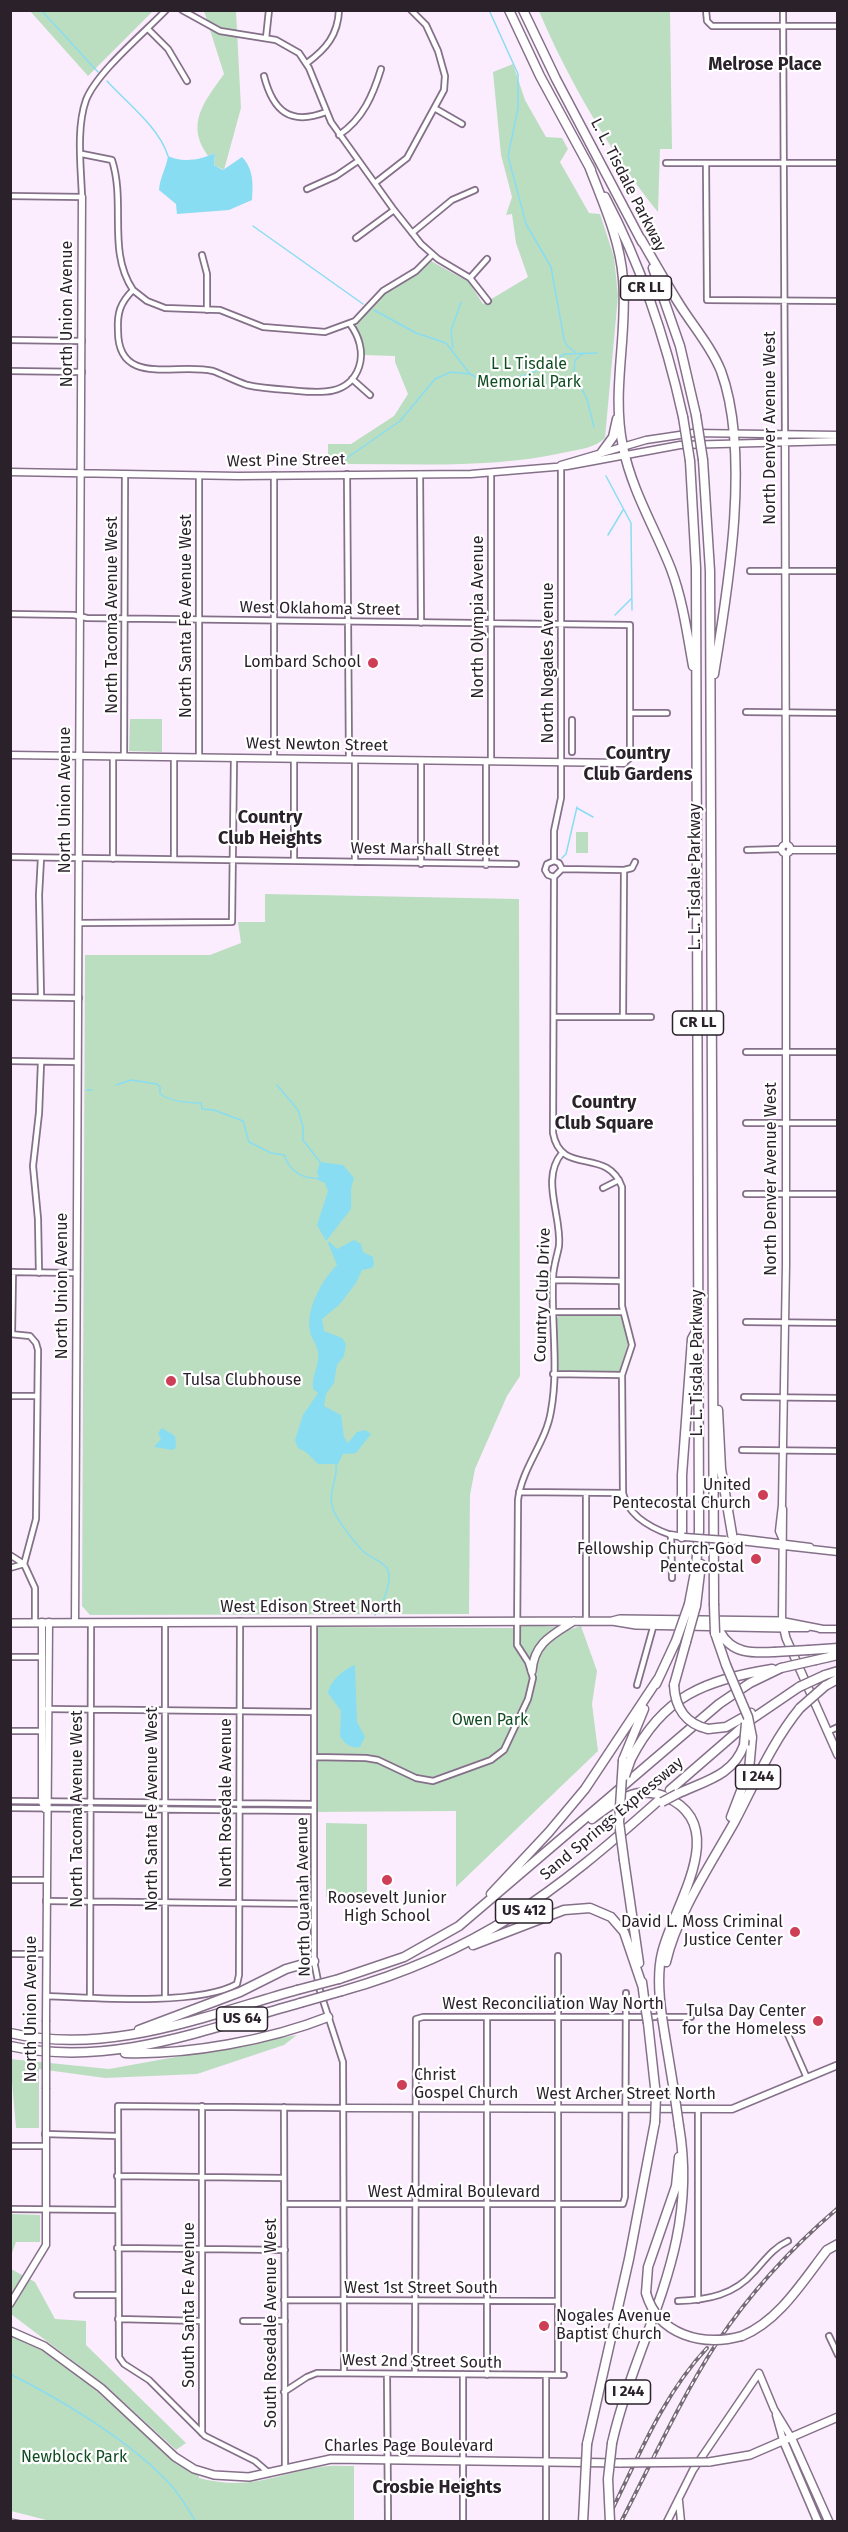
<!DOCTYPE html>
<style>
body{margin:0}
#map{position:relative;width:848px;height:2532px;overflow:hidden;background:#fcedfe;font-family:"Fira Sans",sans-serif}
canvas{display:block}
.frame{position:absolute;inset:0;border:12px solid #2a212b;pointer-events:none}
</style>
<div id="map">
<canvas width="848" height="2532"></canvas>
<div class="frame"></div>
</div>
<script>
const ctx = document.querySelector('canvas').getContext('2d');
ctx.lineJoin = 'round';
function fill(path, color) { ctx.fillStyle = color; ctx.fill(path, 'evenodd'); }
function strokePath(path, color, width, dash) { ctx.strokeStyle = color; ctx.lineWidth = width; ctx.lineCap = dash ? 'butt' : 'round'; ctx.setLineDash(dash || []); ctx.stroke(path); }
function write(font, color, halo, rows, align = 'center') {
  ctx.font = font + ' "Fira Sans",sans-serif'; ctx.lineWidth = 4.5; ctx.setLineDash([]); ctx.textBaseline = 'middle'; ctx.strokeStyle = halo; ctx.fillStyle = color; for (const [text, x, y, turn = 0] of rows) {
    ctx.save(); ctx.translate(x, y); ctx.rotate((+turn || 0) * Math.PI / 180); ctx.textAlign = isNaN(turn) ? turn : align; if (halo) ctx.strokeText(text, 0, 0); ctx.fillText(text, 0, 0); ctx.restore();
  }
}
const green = new Path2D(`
 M30,11H153L88,76Z
 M204,11H236L241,108L224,170L214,165L215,153L208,156C185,124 204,102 224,74Z
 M539,11H670L672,149H660L658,212C613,157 566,76 539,11Z
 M513,64L525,100L546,137L562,138L568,149L560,162L589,213L600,214L614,257L618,296L605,438C595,448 580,449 567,452C488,470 408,463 328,464V444H351L394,416L408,394L395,362V356L363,355L356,326C369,299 408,279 431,261L469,282L483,304L528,277L516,243L512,214L506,215L512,197L501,155L493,72Z
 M130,719H162V752L129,751Z
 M576,832H588V853H576Z
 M265,894L519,899L520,1376L507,1396L475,1469L470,1495L469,1614L90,1615L82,1606L85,955H210L241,943L238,922H265Z
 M559,1315H619L623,1318L629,1340L620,1370L617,1372L559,1371L556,1368V1320Z
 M524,1625L558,1627L564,1631L581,1626L597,1671L592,1704L598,1751L456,1887V1811L317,1812L318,1627L514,1628Z
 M326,1823L367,1824V1897H326Z
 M297,2035L284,2045L197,2074L105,2078L39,2069V2128H16L10,2059L109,2069Z
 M11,2214L40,2215V2242H16L11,2256Z
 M11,2269L35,2282L55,2319L86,2321V2345L186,2443L176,2450L107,2387L11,2314Z
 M11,2336C62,2353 104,2399 144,2434C161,2450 177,2467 199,2475V2478C250,2491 272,2475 320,2467C331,2465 343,2466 354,2466V2521L54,2522L11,2511Z`);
const water = new Path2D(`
 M215,153L214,165L223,170L242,157C254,169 253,185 252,200L229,210L177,214L176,204L159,190C160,177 166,169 168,156C182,163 201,160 215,153Z
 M320,1162L343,1165L354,1178L351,1189V1209L326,1241L317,1225L328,1191L325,1183L314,1178L319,1177L317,1172Z
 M354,1240L361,1244L363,1252L373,1257L374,1264L372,1268L362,1270L356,1283L340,1304L322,1319L324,1331L342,1338L346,1344L344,1356L337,1365L334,1383L326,1394L324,1406L341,1415L344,1437L348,1443L357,1432L365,1430L371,1434L356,1453L343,1454L338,1464H318L306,1452L298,1448L295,1440L303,1415L318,1393L313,1389C311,1376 320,1365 318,1352C317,1345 311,1338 310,1331C305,1309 324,1277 337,1265L328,1243L329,1241L337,1249Z
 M162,1428L175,1436L176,1447L173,1450L154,1447L161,1439L158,1433Z
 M355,1665L357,1722L365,1737L360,1747C351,1749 344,1743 340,1736L341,1711L328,1693C330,1681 344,1669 355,1665Z`);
const stream = new Path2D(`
 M41,10L98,72
 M489,10L518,74V108L508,156L526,224L551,267L564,339L567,346L575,352
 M107,81C127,103 159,127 168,156
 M253,226L363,304
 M374,310L416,333L446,343L470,374L485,382L500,383L511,380L533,372L565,354L597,353
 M453,348L451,331L461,302
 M584,353L575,360L574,373L587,399L594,427
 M341,462L400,421L435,379L451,372L470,374
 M606,476L631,523L632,610
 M608,535L623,510
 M615,615L631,599
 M577,808L593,817
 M562,858L566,854L577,807
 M116,1085L131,1080L157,1084L160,1087V1094C172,1102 187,1103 201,1103L202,1109L214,1110L243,1121L249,1142L271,1153L284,1155C289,1169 300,1178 314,1178
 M277,1085L298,1110L303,1127V1140L320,1162
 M87,1090H92
 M336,1464C338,1481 327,1492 333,1509C336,1519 356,1544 363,1551C369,1557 380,1560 386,1567C395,1578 382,1605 375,1615
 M10,2374C62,2400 130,2441 170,2484C180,2495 188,2509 196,2522`);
const minor = new Path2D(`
 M182,10L220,31L276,40L299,53L309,68L331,122L394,210L421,244L438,259L470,278L488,301
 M706,10L707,21L712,26H838
 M783,10L785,435
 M148,29L168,49L187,81
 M266,38L269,10
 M307,63C326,49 338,35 339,10
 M264,76C273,111 290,126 326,112
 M436,109L462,124
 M339,135C363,119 373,95 381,69
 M82,154L112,160C126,204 107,251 133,290C120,303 117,313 118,331C118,388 177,362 213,371C224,375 235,381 247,385C260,388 274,389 288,390C313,392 348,399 359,367C364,352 359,336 350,324
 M666,163H838
 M706,163L707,300L838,301
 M375,183L407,158L444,90L445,76L438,51L426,25L411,10
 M307,189L336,176L358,161
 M10,196L82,197C81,167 76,128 86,100C97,72 144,33 166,10
 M412,233L452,200L475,190
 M356,238L394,210
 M202,255L207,274V310
 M470,278L487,259
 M133,290L147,301L165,308L220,310L263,327L325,332L355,321L383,291L416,271L432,255
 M10,340L82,341
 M10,371L82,372
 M352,379L370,395
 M347,474L349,759
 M420,474L421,623
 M199,475V757
 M274,475V758
 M750,571H838
 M10,614L74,615L87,618L630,625V758L624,763
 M746,712L838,713
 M630,713H667
 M572,752V720
 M124,756L125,474
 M486,761V865
 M491,761V473
 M747,850L781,849
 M10,857L516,864
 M113,859V756
 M174,859V757
 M294,861V759
 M554,861V831L561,798V465
 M554,861L547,864L545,870L548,875L554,877
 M554,861L559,863L562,869L554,877
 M355,862V760
 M421,864V760
 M562,869L624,870L632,868L635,862
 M554,877L553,1133C561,1177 607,1146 622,1187V1306L632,1345L622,1375L623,1493C628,1516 651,1528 671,1535L672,1578
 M79,923L232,922L234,758
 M10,997L79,998
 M41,997L39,895L41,858
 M554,1017H651
 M623,1017L624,870
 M746,1052H838
 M10,1061L78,1062
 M746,1123H838
 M603,1188L619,1180
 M746,1194H838
 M10,1272L77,1273
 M39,1273L38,1219L33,1166L39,1113L41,1063
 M553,1280L622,1281
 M553,1312H623
 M746,1322L838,1323
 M10,1334L30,1336L36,1343L38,1350L36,1519L24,1564L35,1588V1622
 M12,1334L13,1272
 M553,1374L622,1375
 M10,1396H37
 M744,1397L838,1398
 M742,1450L838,1451
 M519,1492L623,1493
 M10,1555L24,1564
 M10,1568L24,1564
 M586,1620V1493
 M314,1622V1961L320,1991L343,2062L344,2373
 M10,1657H43
 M637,1685L654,1624
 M47,1709L314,1712
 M10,1731H43
 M827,1732L838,1727
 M314,1757L366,1758L378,1760L416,1778L433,1781L491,1760L504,1750L528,1699L533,1678L528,1662L517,1645L518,1500C522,1467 546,1443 551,1411C559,1368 551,1321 553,1278C553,1267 557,1257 559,1246C562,1216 540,1179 562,1153
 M10,1801L314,1804
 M10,1808L314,1811
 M10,1880H45
 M46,1901L314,1904
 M10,1954H46
 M558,1956V2375
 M46,1996C93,1998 198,2006 237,1984L239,1975L240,1621
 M90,1997L91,1622
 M165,1997V1622
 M487,2017V2375
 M785,2028L807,2078
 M202,2106V2433
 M284,2107L285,2469
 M698,2109V2300
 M45,2134L117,2136
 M10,2146H45
 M117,2176L284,2178
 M284,2204H623L625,2197L626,1993
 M10,2209L118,2210
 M117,2248L285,2250
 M77,2295H118
 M284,2300L558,2301
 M678,2301C708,2300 734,2295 754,2272C765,2260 773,2248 788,2241
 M118,2319L202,2321
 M243,2321H285
 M829,2336L838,2355
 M387,2374L388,2522
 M415,2374L416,2019L423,2017H691
 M284,2392L307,2377L317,2373L564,2375
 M269,2473L255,2461L205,2436L149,2380L124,2364L119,2357L118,2106L343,2108
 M463,2522V2374
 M546,2522V2375`);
const tertiary = new Path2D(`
 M785,435L786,844
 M561,465L646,440L693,433L838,435
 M10,472L238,476L471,474L567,466L680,445L838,441
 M10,755L624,763
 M781.5 849a4.5 4.5 0 1 1 9 0a4.5 4.5 0 1 1-9 0Z
 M790,850H838
 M783,1509L782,1621L823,1629
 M671,1535L684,1537
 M782,1538L779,1531L782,1505L786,1264V854
 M731,1540L838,1552
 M733,1540L738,1538L810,1547
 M42,1622V1802L45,1809
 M75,1622L82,197
 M783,1628H807
 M820,1629H838
 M46,2020L49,1622
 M343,2108L732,2109L838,2065
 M10,2304L46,2245V2089
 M759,2373L774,2409L791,2437
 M776,2415L783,2440
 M679,2501L681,2522
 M667,2522L693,2470L759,2373`);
const secondary = new Path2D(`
 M612,1621L636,1625L783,1628
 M10,1623L612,1621L620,1619L782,1621L786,1638L838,1755
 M532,1671C534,1643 552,1635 574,1621
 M10,2331L44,2346L101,2388L175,2457L194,2469L214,2475L249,2477L331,2459L621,2463
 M791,2437L829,2522
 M783,2440L818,2522
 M709,2462L750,2455L838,2417`);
const motorway = new Path2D(`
 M509,10L540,76L591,170
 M523,10L556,79L642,242
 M589,166C603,203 620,239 623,279C628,335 611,391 623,447C632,491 655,528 671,569C683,601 687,633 693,666
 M605,197C642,267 666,340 683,417
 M641,239C653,260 665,281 678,302C692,325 711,346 721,371C751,453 728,589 714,674
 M653,268L680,346L696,415
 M602,452L613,437L617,419
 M703,460L710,571L714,1604
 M718,1410L721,1469L733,1540
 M682,1537V1475L692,1339L698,1328
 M689,1604L696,1567L699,1531L696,568L690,461
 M696,1606L701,1564
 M720,1632C732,1654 752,1653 774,1652
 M715,1633L726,1665
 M809,1650L838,1648
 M816,1660L838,1655
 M825,1675L838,1671
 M656,1684L676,1641
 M674,1685L686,1642
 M825,1686L838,1679
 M708,1729L726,1727L751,1713
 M631,1759C663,1696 705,1680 772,1669
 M623,1760L644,1709
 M670,1790L752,1719L799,1687
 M677,1794C704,1781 733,1776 744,1745
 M731,1817L749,1770L752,1737
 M592,1819C614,1802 637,1784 666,1797C733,1826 672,1908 662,1953C657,1973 659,1996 662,2017
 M624,1860L639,1963
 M491,1894L549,1832L585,1789L658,1679
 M473,1945L564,1910L590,1908L611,1917L624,1932L642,1985
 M666,1962C677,1914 711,1864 735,1821C755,1783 772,1742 800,1708
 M339,1979L404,1957L459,1926L719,1704L750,1683L781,1668
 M642,1982L645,2005
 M342,1991C477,1953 555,1893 658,1801
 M648,2023L656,2096
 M139,2030L240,1992L286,1969L314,1961
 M10,2033C108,2056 204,2016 297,1990
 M665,2036L674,2091
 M10,2046C110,2068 206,2029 300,2003
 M125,2053C188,2055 270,2040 328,2017
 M646,2293L648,2267L676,2186L679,2157
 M742,2336C779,2321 803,2281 827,2250L838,2244
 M612,2443C638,2331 700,2249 679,2126
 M587,2444L629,2259L655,2122`);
const rail = new Path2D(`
 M10,2520L21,2522
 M606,2522C636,2463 661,2397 707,2348
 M621,2522C652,2462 680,2400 716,2344C750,2293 791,2248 838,2208`);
const tertiaryBridge = new Path2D(`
 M684,1537L726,1540
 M46,2020V2089`);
const secondaryBridge = new Path2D(`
 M621,2463L709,2462`);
const motorwayBridge = new Path2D(`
 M696,415L703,460
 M683,417L690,461
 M714,1604L715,1633
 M676,1641L689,1604
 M686,1642L696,1606
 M774,1652L809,1650
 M726,1665L748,1717L752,1737
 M781,1668L816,1660
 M674,1685C675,1708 686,1724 708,1729
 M799,1687L825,1675
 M800,1708L825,1686
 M744,1745L746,1723
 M623,1760L619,1822L624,1860
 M625,1776L631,1759
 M662,1802L677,1794
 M297,1990L339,1979
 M300,2003L342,1991
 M645,2005L648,2023
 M662,2017L665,2036
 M674,2091L679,2126
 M655,2122L656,2096
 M646,2293C658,2335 702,2347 742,2336
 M583,2522L587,2444
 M610,2522L608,2479L612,2443`);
const markers = [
 [373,663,6,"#ce3e56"],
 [171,1381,6,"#ce3e56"],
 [763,1495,6,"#ce3e56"],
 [756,1559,6,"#ce3e56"],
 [387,1880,6,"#ce3e56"],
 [795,1932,6,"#ce3e56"],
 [818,2021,6,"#ce3e56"],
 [402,2085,6,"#ce3e56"],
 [544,2326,6,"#ce3e56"]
];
const shields = [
 [646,288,51],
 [698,1023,51],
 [758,1777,45],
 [524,1911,57],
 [242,2019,51],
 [628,2392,45]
];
const shieldNames = [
 ["CR LL",646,288],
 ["CR LL",698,1023],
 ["I 244",758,1777],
 ["US 412",524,1911],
 ["US 64",242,2019],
 ["I 244",628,2392]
];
const streetNames = [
 ["L. L. Tisdale Parkway",628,185,63],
 ["North Union Avenue",68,314,-90],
 ["North Denver Avenue West",771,428,-90],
 ["West Pine Street",286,461,-1],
 ["West Oklahoma Street",320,609,1],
 ["North Tacoma Avenue West",113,615,-90],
 ["North Santa Fe Avenue West",187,616,-90],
 ["North Olympia Avenue",479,617,-90],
 ["North Nogales Avenue",549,663,-90],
 ["West Newton Street",317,745,1],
 ["North Union Avenue",66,800,-90],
 ["West Marshall Street",425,850,1],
 ["L. L. Tisdale Parkway",696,877,-90],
 ["North Denver Avenue West",772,1179,-90],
 ["North Union Avenue",63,1286,-90],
 ["Country Club Drive",543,1295,-88],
 ["L. L. Tisdale Parkway",698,1363,-90],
 ["West Edison Street North",311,1608],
 ["North Rosedale Avenue",227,1803,-90],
 ["North Tacoma Avenue West",78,1809,-90],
 ["North Santa Fe Avenue West",153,1809,-90],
 ["Sand Springs Expressway",612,1819,-40],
 ["North Quanah Avenue",304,1897,-91],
 ["West Reconciliation Way North",553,2005],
 ["North Union Avenue",32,2009,-90],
 ["West Archer Street North",626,2095],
 ["West Admiral Boulevard",454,2193],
 ["West 1st Street South",421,2289],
 ["South Santa Fe Avenue",190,2305,-90],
 ["South Rosedale Avenue West",272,2323,-90],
 ["West 2nd Street South",422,2362,1],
 ["Charles Page Boulevard",409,2447]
];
const parkNames = [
 ["L L Tisdale",529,365],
 ["Memorial Park",529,383],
 ["Owen Park",490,1721],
 ["Newblock Park",74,2458]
];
const poiNames = [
 ["Lombard School",361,663],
 ["Tulsa Clubhouse",183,1381,"left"],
 ["United",751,1486],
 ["Pentecostal Church",751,1504],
 ["Fellowship Church-God",744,1550],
 ["Pentecostal",744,1568],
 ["Roosevelt Junior",387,1899,"center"],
 ["High School",387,1917,"center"],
 ["David L. Moss Criminal",783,1923],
 ["Justice Center",783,1941],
 ["Tulsa Day Center",806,2012],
 ["for the Homeless",806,2030],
 ["Christ",414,2076,"left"],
 ["Gospel Church",414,2094,"left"],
 ["Nogales Avenue",556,2317,"left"],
 ["Baptist Church",556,2335,"left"]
];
const neighbourhoodNames = [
 ["Melrose Place",765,65],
 ["Country",638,754],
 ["Club Gardens",638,775],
 ["Country",270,818],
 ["Club Heights",270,839],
 ["Country",604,1103],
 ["Club Square",604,1124],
 ["Crosbie Heights",437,2488]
];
fill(green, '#bcdec0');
fill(water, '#88ddf2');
strokePath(stream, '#88ddf2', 1.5);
strokePath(minor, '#857089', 8);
strokePath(tertiary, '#857089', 9);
strokePath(secondary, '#857089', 10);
strokePath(motorway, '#857089', 11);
strokePath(minor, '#fff', 4.5);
strokePath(tertiary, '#fff', 6);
strokePath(secondary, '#fff', 7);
strokePath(motorway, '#fff', 8);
strokePath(rail, '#766b77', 4);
strokePath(rail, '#fff', 1.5, [4.5]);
strokePath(tertiaryBridge, '#857089', 9, []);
strokePath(secondaryBridge, '#857089', 10, []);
strokePath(motorwayBridge, '#857089', 11, []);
strokePath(tertiaryBridge, '#fff', 6);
strokePath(secondaryBridge, '#fff', 7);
strokePath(motorwayBridge, '#fff', 8);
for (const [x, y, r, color] of markers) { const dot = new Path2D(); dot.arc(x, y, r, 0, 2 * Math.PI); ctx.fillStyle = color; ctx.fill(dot); strokePath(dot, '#fff', 2); }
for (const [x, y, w] of shields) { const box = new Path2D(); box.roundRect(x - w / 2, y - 12, w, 24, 4.5); ctx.fillStyle = '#fff'; ctx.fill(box); strokePath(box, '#2a212b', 1.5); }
write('bold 15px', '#2a212b', null, shieldNames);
write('16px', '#2a212b', '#fff', streetNames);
write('16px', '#104c21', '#fff', parkNames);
write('16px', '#2a212b', '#fff', poiNames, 'right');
write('bold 18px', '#2a212b', '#fff', neighbourhoodNames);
</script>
